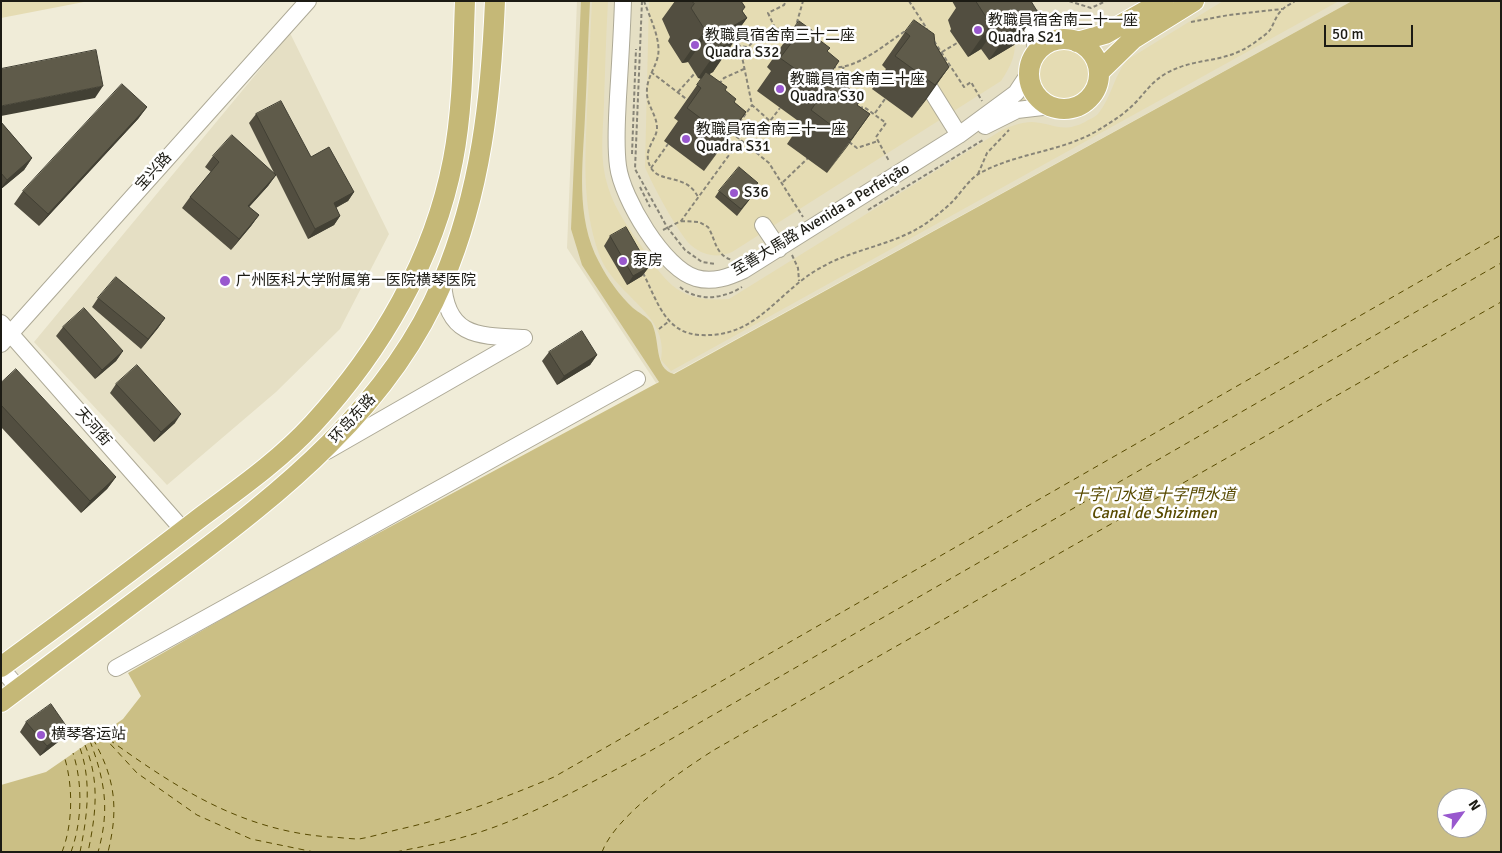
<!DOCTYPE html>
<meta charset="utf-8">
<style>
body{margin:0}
#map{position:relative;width:1502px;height:853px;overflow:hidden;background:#f0ecd8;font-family:Signika,sans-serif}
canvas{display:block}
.frame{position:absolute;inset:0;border:2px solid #1c1b14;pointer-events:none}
.north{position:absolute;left:1437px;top:788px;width:50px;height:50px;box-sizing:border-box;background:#fff;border:1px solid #a4a4a1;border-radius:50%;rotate:58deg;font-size:14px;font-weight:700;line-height:20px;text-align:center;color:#1c1b14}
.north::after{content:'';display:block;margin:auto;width:18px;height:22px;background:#9958ce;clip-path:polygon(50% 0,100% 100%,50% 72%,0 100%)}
.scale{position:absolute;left:1324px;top:25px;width:89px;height:22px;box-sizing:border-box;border:2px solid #1c1b14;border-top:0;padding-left:6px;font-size:15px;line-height:18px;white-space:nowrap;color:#1c1b14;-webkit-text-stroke:4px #fff;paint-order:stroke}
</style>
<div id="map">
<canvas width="1502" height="853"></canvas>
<div class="frame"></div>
<div class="north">N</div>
<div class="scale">50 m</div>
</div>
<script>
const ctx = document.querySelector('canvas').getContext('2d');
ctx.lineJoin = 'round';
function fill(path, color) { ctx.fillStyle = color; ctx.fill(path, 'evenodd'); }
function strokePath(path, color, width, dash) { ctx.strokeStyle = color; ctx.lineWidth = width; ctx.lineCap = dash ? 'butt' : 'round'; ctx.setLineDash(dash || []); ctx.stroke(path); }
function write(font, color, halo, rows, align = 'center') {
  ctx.font = font + ' Signika,"Noto Sans SC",sans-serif'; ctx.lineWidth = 5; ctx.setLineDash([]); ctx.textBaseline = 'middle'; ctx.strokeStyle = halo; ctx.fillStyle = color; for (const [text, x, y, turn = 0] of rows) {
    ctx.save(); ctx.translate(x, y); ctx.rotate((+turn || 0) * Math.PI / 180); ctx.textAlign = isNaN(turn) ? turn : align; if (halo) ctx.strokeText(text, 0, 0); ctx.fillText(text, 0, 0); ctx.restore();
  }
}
const built = new Path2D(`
 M577,1H1352L656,383L567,248Z
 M290,33L389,234L340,329L276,392L167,485L34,342Z`);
const green = new Path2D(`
 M1,1H89L1,18Z
 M592,1H608C606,36 605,70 604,104C603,132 599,160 608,187C615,211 632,232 646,253C670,289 684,302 729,299L1002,130C1012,126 1021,122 1032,122C1054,123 1061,134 1085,122C1089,119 1094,118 1098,114C1112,96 1114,76 1127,60L1223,1H1339L671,371L661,360C670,313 614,296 599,254C582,205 585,162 587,111C589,75 590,38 592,1Z
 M649,1H997C1014,34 1025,46 1001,81L732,252C718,258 704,256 692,246C680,237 651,182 645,167Z
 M1038 73a26 26 0 1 1 52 0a26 26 0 1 1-52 0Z
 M1028,87L1035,100L1015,102Z`);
const water = new Path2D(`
 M581,1H590C588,39 587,78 585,116C583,164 575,217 599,262C607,278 620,296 633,308C639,313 646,316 651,322C661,339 653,369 674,374L1352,1H1501V852H1V785L46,772L123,719L141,696L128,673L271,591L659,382L582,265L571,229ZM1447,798H1477V828H1447Z`);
const ferry = new Path2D(`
 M100,733C172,785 238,830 329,837C338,837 349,839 359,839C371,837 384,833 396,830C451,818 502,799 554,777L1501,235
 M103,736L137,773L197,815L251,839L314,852
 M93,739C115,778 119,808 108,852
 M90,741C105,781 110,810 98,852
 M85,745C100,781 96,814 88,852
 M62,852C73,824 73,787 65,759
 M71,852C82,822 83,784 73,753
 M80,852C87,818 92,782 80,748
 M396,852C419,847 444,843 467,836C527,819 590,783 645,754L1501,263
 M602,852C616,815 681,771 714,750L1501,302`);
const path = new Path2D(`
 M642,1L635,169L667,227L685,250L702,262L715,264
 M644,1C650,18 661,39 658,56C655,69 646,79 647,93C647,106 657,115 657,128C657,140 641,150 651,168C661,184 686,173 698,197
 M909,1L927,29
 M1069,1L1091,8L1106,1
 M1191,22L1229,15L1282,9
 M775,28L768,13L784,5L786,1
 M795,29L803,1
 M733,39L740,46L748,47C763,32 774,25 795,30
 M934,41L964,87L971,82L982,101
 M740,47L752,105L770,121L780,108
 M942,52L957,43
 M832,67C855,71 888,42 907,30
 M651,72L689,101
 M836,80L844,67
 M719,84L724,78L744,69
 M678,92L695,73
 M859,108L864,107L886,123L876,137L889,161
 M875,113L885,99
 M731,132L769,163L803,217
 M732,133L752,105
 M849,142L857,148L878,141
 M751,147L770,121
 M632,154L636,49
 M651,168L668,144
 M978,174L987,153L1009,130
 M783,182L808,158
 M640,187L650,207
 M868,210L983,140
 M681,221L699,222L708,227C716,240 715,255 732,260
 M663,230L681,221L740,140
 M792,255L798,268L799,281
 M643,273C657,300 665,334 701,335C758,338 777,291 822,267C855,248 896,245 928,222C936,216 945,209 952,202C961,193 969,179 980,173C1017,153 1059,152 1095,132C1110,123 1125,114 1137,101C1146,91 1153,81 1165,74C1196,56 1223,65 1254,43C1259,39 1266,35 1270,30C1274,24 1276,15 1282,10C1285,6 1291,4 1295,1
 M680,287C698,302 723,299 742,287
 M659,329L668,322`);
const minor = new Path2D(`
 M623,1C622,33 620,65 618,97C617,120 615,143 618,166C622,198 664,269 696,278C713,283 729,277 744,270L959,135L1016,93L1026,78L1030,69
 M1020,1L1034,32L1036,54
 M1030,15L1046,30L1063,39
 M921,74L959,135
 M985,126L1017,110L1051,106
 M763,225L779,249
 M1,323L184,531
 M1,344L308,1
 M327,451L524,338C478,336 446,337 443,282
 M1,668L19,689
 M116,668L637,379`);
const major = new Path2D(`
 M1029 74a35 35 0 1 1 70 0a35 35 0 1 1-70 0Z
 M1077,42L1105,34L1163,1
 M1099,72L1133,39L1194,1
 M1,667C68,618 135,568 201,517C240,488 280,460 313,424C381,350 434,259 453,160C463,108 463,54 465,1
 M1,702C59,658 117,615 176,571C282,492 390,407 443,281C481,191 491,98 495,1`);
const wall = new Path2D(`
 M675,1H741L742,11L747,18L734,36L713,72L709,74L725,90L734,102L746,112L704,171L664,141L678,121L674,118L702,78H698L688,62L682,63L668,41L670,37L662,19Z
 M952,1H1031L1014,45L989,60L981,49L968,57L950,31L951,29L948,20L956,8Z
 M905,32L935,44L949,67L912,118L872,89L886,69L882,65Z
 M790,34L818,39L827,52L830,74L848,92L857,105L870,114L827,173L787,144L801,123L757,91L771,71L767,67Z
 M147,107L138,119L39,226L14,204L23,191Z
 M256,114L354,192L348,201L336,208L340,216L334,225L308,239L276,175L268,186L249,207L259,215L251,226L231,250L182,208L190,197L211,172L205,167L213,156L275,175L249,123Z
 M1,122L32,158L24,170L1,189Z
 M752,190L750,199L737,216L715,197L719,191Z
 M610,236L649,267L642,276L627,285L604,246Z
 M98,298L165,318L158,328L141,349L92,307Z
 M63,327L123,351L116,361L95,379L56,336Z
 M549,352L597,355L590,365L557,385L542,361Z
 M1,383L116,477L107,489L81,513L1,427Z
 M116,384L175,423L154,442L110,393Z
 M26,722L69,730L62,739L40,756L20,732Z`);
const shadedWall = new Path2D(`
 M1037,11L1014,45L989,60L1012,27Z
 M1005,15L981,49L968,57L991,24Z
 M747,18L729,43L736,39L713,72L701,79L698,78L721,45L733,26Z
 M711,29L688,62L682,63L705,30Z
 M949,67L926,100L912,118L935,85Z
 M103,86L95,98L1,116V106Z
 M147,107L138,119L39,226L48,214Z
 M746,112L723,145L704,171L727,138Z
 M870,114L847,147L827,173L851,140Z
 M32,158L24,170L1,189V188L7,180Z
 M276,175L268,186L240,217L248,206Z
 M354,192L348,201L327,212L334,203Z
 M259,215L251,226L231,250L239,239Z
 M340,216L334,225L308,239L315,229Z
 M649,267L642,276L627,285L633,276Z
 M165,318L158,328L141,349L148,339Z
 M123,351L116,361L95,379L102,370Z
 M597,355L590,365L557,385L564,376Z
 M181,414L175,423L154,442L161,432Z
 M116,477L107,489L81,513L90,501Z
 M69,730L62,739L40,756L47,746Z`);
const building = new Path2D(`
 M692,1H741L745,7L742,11L747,18L733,26L735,30L732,32L736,39L724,46L721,45L711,29L705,30L691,8L694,4Z
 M976,1H1031L1037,11L1012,27L1005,15L991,24Z
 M914,20L934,34L935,44L949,67L935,85L895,56L910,36L905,32Z
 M799,21L820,36L818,39L830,48L827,51L839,61L830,74L850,89L848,92L860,101L857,105L870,114L851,140L811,110L825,90L780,58L795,38L790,34Z
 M96,50L103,86L1,106V69Z
 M706,72L727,87L725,90L736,99L734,102L746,112L727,138L687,108L701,88L697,85Z
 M122,84L147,107L48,214L23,191Z
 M281,101L311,157L329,147L354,192L334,203L340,216L315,229L256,114Z
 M1,122L32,158L7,180L1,173Z
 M232,135L276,175L248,206L259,215L239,239L190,197L219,162L213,156Z
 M739,167L758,183L752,190L755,193L741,209L719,191Z
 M626,227L649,267L633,276L610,236Z
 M116,277L165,318L148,339L98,298Z
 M84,308L123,351L102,370L63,327Z
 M582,331L597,355L564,376L549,352Z
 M137,365L181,414L161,432L116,384Z
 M16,369L116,477L90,501L1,405V383Z
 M51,704L69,730L47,746L26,722Z`);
const markers = [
 [978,30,5,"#9958ce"],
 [695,45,5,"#9958ce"],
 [780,89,5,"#9958ce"],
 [686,139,5,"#9958ce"],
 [734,193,5,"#9958ce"],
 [623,261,5,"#9958ce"],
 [225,281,6,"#9958ce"],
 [41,735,5,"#9958ce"]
];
const poiNames = [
 ["教職員宿舍南二十一座",988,21],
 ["Quadra S21",988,38],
 ["教職員宿舍南三十二座",705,36],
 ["Quadra S32",705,53],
 ["教職員宿舍南三十座",790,80],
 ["Quadra S30",790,97],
 ["教職員宿舍南三十一座",696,130],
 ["Quadra S31",696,147],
 ["S36",744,193],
 ["泵房",633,261],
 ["广州医科大学附属第一医院横琴医院",236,281],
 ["横琴客运站",51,735]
];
const streetNames = [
 ["宝兴路",154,172,-48],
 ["至善大馬路 Avenida a Perfeição",821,220,-31],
 ["环岛东路",353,419,-48],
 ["天河街",93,427,49]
];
const waterNames = [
 ["十字门水道 十字門水道",1154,496],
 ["Canal de Shizimen",1154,514]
];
fill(built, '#e5dfc4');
fill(green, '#e5dcb3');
fill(water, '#cbbf85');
strokePath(ferry, '#584a00', 1, [6, 5]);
strokePath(minor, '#ada996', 18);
strokePath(major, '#fff', 22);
strokePath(path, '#878477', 2, [4, 2.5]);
strokePath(minor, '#fff', 16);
strokePath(major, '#c5b877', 20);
fill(wall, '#524e40');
fill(shadedWall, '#424034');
fill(building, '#5f5b4a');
strokePath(building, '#424034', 1);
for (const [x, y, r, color] of markers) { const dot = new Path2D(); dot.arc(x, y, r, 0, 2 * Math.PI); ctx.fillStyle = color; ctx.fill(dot); strokePath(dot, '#fff', 2); }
write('15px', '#1c1b14', '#fff', poiNames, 'left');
write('15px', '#1c1b14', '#fff', streetNames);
write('italic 16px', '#584a00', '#fff', waterNames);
</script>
